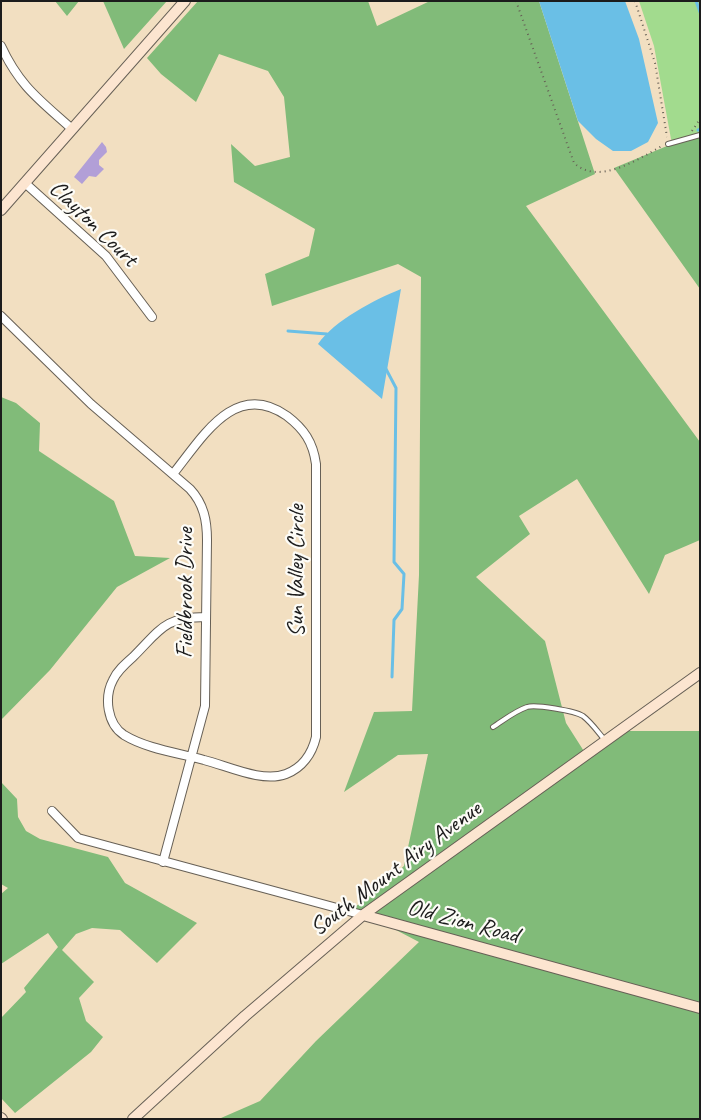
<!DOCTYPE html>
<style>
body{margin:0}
#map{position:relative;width:701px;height:1120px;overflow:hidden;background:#f2dfc1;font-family:Caveat,sans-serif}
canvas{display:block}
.frame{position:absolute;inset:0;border:2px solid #1c1c1c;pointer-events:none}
</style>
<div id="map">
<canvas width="701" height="1120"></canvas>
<div class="frame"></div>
</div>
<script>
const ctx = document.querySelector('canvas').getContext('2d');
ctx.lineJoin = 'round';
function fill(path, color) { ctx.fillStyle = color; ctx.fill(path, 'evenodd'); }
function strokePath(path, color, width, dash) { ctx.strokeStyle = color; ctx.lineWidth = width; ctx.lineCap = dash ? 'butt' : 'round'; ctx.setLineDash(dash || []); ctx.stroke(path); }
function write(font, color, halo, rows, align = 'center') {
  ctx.font = font + ' Caveat,sans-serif'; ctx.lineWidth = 4.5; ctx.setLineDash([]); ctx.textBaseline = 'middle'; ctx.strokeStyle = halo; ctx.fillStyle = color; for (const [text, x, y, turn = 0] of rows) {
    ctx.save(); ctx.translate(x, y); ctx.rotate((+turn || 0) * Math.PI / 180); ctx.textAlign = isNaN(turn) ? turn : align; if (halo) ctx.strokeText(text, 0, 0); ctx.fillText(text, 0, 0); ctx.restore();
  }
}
const green = new Path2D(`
 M639,1H700V147L674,146L671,139L654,46Z`);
const forest = new Path2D(`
 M55,1H79L67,16Z
 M103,1H167L124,49Z
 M198,1H368L377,26L430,1H539L595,174L526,206L700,442V540L665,555L649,594L577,479L519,516L530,534L476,577L545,641L566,723L587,756L618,731H700V1119L221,1118L260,1101L316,1041L419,942L354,908L404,866L428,754L398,755L344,792L374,712L412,711L419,575L421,277L398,264L272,306L265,274L309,256L315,229L234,182L231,144L255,166L290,157L284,97L268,71L219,54L196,102L161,74L147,58Z
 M700,136V289L614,168L667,146Z
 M1,397L16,403L40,423L39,451L114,501L135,556L170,558L117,587L50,670L1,720Z
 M1,782L17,799L18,817L26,831L40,839L108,857L125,883L197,923L157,963L120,930L92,928L76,934L62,950L94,982L79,998L86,1021L103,1037L91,1052L15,1113L1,1098V1018L26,992L24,988L58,947L48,933L1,964V894L8,888L1,884Z`);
const water = new Path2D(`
 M539,1H625L639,39L658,123L648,142L631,151H613L596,139L578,121Z
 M401,289L382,399L318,344C335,320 374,300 401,289Z`);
const stream = new Path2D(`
 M696,1L700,12
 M698,130L700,129
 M288,331L327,334
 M386,369L396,388L394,562L404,574L402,609L394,620L392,677`);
const building = new Path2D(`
 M102,142L106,147L107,152L99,160V165L104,169L96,177L89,176L82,184L74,177Z`);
const path = new Path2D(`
 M516,1L574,163C599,186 638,159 662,146
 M635,1L655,63L667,137
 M692,131L700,119`);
const lane = new Path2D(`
 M668,144L700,135
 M493,727C504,720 515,711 527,707C535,704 575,711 583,716C591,722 598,732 604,739`);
const street = new Path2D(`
 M1,46C20,87 40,100 72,129
 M25,183L106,256L152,317
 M1,316L91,404L190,489C204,504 207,521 207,540L205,706L163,862
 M173,474C202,438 235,379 287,416C304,429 313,442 316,464V737C312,754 302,768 286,774C262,783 228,766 204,760C179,753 147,749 124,735C107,724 104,697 113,680C117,671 125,664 133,657C161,629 164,617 206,617
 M52,811L78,838L363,915`);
const secondary = new Path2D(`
 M1,210L185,1
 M363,915L700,1008
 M1,1118L2,1119
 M133,1119L245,1016L363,915L700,673`);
const streetNames = [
 ["Clayton Court",93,224,44],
 ["Sun Valley Circle",297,571,-90],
 ["Fieldbrook Drive",186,593,-90],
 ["South Mount Airy Avenue",396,869,-37],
 ["Old Zion Road",463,922,15]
];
fill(green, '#a2db8e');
fill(forest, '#81bb79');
fill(water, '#6abfe6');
strokePath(stream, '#6abfe6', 3);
fill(building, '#b29fd7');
strokePath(lane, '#676056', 6);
strokePath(street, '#676056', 10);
strokePath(secondary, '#676056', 12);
strokePath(path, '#676056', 2, [1, 4]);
strokePath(lane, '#fff', 4);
strokePath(street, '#fff', 8);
strokePath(secondary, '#fce5d0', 10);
write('24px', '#1c1c1c', '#fdfcf7', streetNames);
</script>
